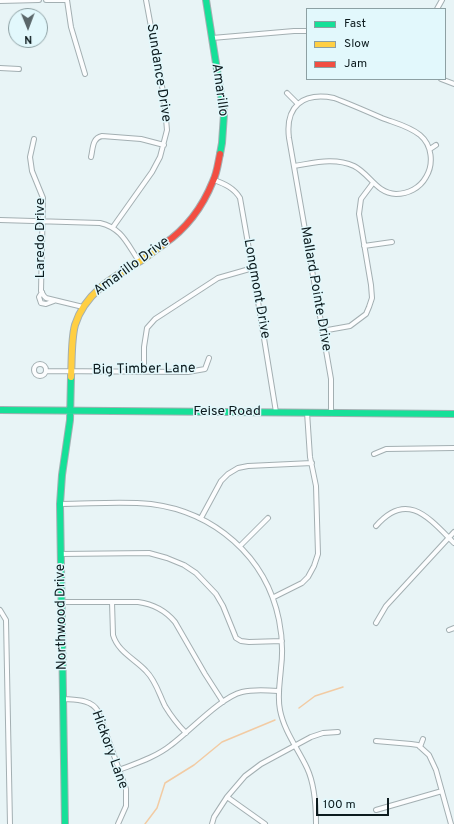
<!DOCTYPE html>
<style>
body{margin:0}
#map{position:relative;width:454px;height:824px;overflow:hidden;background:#e8f4f6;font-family:Overpass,sans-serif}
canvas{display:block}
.legend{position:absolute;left:306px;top:8px;width:140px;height:72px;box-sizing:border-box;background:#e2f8fc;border:1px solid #8da0a3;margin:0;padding:5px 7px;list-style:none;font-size:12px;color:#0d1b1e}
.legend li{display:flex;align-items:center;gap:8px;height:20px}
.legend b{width:20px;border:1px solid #8da0a3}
.north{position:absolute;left:8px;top:8px;width:40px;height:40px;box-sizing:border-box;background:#e2f8fc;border:1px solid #8da0a3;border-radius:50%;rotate:179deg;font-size:11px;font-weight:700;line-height:16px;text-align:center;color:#0d1b1e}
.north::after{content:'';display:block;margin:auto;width:14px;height:18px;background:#5a676a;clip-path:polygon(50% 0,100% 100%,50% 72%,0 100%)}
.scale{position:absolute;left:316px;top:798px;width:73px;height:18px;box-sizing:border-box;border:2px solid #0d1b1e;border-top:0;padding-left:5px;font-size:12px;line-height:14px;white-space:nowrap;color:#0d1b1e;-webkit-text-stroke:3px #e2f8fc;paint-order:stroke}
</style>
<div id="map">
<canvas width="454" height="824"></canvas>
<ul class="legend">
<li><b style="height:5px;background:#16e098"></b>Fast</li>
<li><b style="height:5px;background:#ffcf43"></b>Slow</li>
<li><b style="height:5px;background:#f24e42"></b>Jam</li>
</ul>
<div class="north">N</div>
<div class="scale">100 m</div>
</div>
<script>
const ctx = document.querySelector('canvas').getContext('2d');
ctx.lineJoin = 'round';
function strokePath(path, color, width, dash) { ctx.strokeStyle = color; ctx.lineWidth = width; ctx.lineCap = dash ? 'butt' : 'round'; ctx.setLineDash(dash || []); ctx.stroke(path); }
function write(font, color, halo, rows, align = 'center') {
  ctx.font = font + ' Overpass,sans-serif'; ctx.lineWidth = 3; ctx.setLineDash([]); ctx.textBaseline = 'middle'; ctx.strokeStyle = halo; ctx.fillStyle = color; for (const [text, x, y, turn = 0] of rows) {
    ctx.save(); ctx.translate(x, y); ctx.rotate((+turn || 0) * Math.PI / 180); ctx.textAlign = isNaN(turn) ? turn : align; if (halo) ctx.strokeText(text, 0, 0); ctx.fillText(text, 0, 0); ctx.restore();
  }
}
const stream = new Path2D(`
 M299,708L315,696L343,687
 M145,824L157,808L165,783L194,765L222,742L275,720`);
const street = new Path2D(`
 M46,0H67
 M67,0L71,27L85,74
 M0,1L39,0
 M437,9L442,0
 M212,38L294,31H307
 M0,68L19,69
 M441,79L454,84
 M287,93L298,104
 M34,139L30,157L32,171L43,198L41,291L44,296L46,298L83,307
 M430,149L436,145
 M91,157C93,149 92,138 102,136L141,139L164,145
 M294,166C314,163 334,157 354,166C370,174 376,193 396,194C408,194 420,188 426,177C434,164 432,145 420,135C409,126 395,123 382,118C366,111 350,104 334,98C303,92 285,106 289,138L331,379V413
 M214,180C225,184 234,188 240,198L256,289L276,412
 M0,220L100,223C122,228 127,244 139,261
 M113,227L152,172L160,157L167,130L164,97L146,0
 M364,246L392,242
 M42,292L39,297L41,303L46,304L54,301
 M322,331L350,326L366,314L369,307L372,298L371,285L359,214L361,199L373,183
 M34 370a6 6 0 1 1 12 0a6 6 0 1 1-12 0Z
 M46,371L188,372L205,369L209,358
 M144,372V347L147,328L155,319L218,278L253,268
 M374,454L386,449L454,448
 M60,504C90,504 121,501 151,504C214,512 266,556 279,620C282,635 283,652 281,668C280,682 277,696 280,710C284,731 298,749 307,768C315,785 316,805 316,824
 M201,518L221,481L228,474L238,468L248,466L312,463
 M376,526C407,490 429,518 454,543
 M240,546L268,518
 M60,554L149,553L167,558L184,565L196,573L216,594L223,606L236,638L241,641L249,642L282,641
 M274,597L302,583L308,577L314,566L318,554L316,486L310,457L307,412
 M62,602H138C153,604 165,610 175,622L205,674L223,702
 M112,602L113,635C118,652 135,659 146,671C156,681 159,694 165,706C171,716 178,725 186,733
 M0,610L6,620L10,824
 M376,623L386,606L454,532
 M449,630L454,628
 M63,699C76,700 91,699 98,711L126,789V806L118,824
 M376,741L411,744L418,745L429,755L436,770L451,824
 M420,747L423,739
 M119,770C137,763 156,757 171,745C190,731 221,697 242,692C254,689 266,690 278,691
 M227,797L265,824
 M376,810L442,791
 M212,824L214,817L227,797L245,776L261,764L311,737L323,733L338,732`);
const fast = new Path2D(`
 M206,0L224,114L222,143L220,154
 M0,410L454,414
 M65,824L60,504L62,475L70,420L71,377`);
const slow = new Path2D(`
 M71,377C72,361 71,340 75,325C85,292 115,276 142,260C149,255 157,249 164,244`);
const jam = new Path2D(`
 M164,244C186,229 203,206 213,181C217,173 218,163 220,154`);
const streetNames = [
 ["Sundance Drive",158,73,81],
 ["Amarillo",219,90,82],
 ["Laredo Drive",41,238,-90],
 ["Amarillo Drive",132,267,-36],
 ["Longmont Drive",256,289,80],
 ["Mallard Pointe Drive",315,289,80],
 ["Big Timber Lane",144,370,-1],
 ["Feise Road",227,412],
 ["Northwood Drive",62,617,-91],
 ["Hickory Lane",109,750,70]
];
strokePath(stream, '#f2cba3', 1.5);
strokePath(street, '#a3afb2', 6);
strokePath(fast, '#a3afb2', 8);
strokePath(slow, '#a3afb2', 8);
strokePath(jam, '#a3afb2', 8);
strokePath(street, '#fcfdfe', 4);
strokePath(fast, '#16e098', 6);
strokePath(slow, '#ffcf43', 6);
strokePath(jam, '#f24e42', 6);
write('14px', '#0d1b1e', '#e2f8fc', streetNames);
</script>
